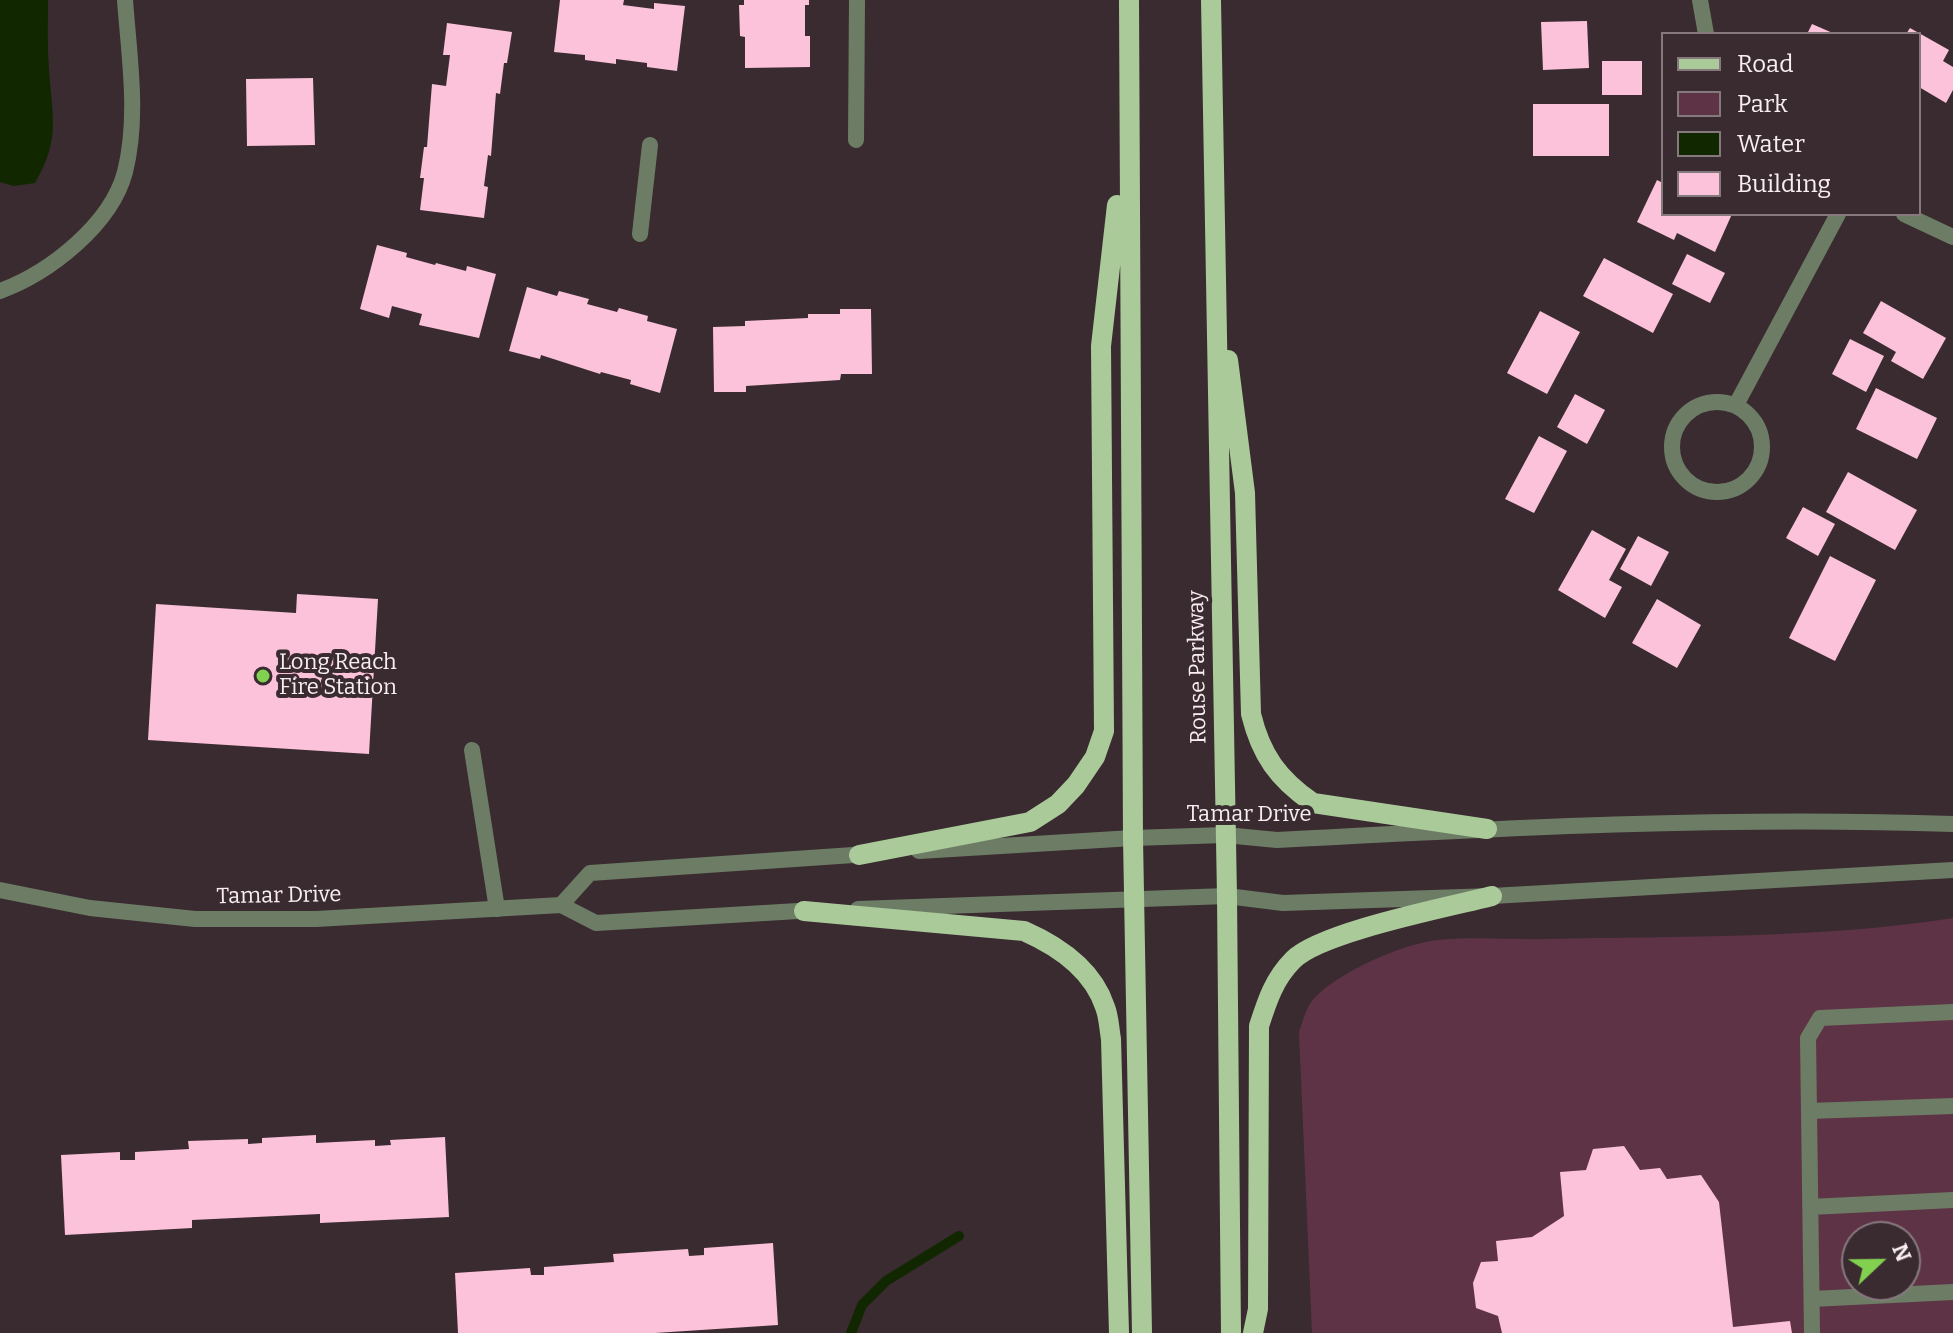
<!DOCTYPE html>
<style>
body{margin:0}
#map{position:relative;width:1953px;height:1333px;overflow:hidden;background:#3a2b31;font-family:Bitter,serif}
canvas{display:block}
.legend{position:absolute;left:1661px;top:32px;width:260px;height:184px;box-sizing:border-box;background:#3a2b31;border:2px solid #86797e;margin:0;padding:10px 14px;list-style:none;font-size:24px;color:#f8eef2}
.legend li{display:flex;align-items:center;gap:16px;height:40px}
.legend b{width:40px;border:2px solid #86797e}
.north{position:absolute;left:1841px;top:1221px;width:80px;height:80px;box-sizing:border-box;background:#3a2b31;border:2px solid #86797e;border-radius:50%;rotate:68deg;font-size:22px;font-weight:700;line-height:32px;text-align:center;color:#f8eef2}
.north::after{content:'';display:block;margin:auto;width:28px;height:36px;background:#82d04f;clip-path:polygon(50% 0,100% 100%,50% 72%,0 100%)}
</style>
<div id="map">
<canvas width="1953" height="1333"></canvas>
<ul class="legend">
<li><b style="height:10px;background:#aaca99"></b>Road</li>
<li><b style="height:22px;background:#5f3346"></b>Park</li>
<li><b style="height:22px;background:#102700"></b>Water</li>
<li><b style="height:22px;background:#fbc2d9"></b>Building</li>
</ul>
<div class="north">N</div>
</div>
<script>
const ctx = document.querySelector('canvas').getContext('2d');
ctx.lineJoin = 'round';
function fill(path, color) { ctx.fillStyle = color; ctx.fill(path, 'evenodd'); }
function strokePath(path, color, width, dash) { ctx.strokeStyle = color; ctx.lineWidth = width; ctx.lineCap = dash ? 'butt' : 'round'; ctx.setLineDash(dash || []); ctx.stroke(path); }
function write(font, color, halo, rows, align = 'center') {
  ctx.font = font + ' Bitter,serif'; ctx.lineWidth = 8; ctx.setLineDash([]); ctx.textBaseline = 'middle'; ctx.strokeStyle = halo; ctx.fillStyle = color; for (const [text, x, y, turn = 0] of rows) {
    ctx.save(); ctx.translate(x, y); ctx.rotate((+turn || 0) * Math.PI / 180); ctx.textAlign = isNaN(turn) ? turn : align; if (halo) ctx.strokeText(text, 0, 0); ctx.fillText(text, 0, 0); ctx.restore();
  }
}
const green = new Path2D(`
 M1953,918V1333H1312L1299,1032C1302,1023 1305,1012 1310,1004C1330,975 1404,943 1438,940C1471,936 1513,940 1547,939C1682,936 1820,939 1953,918ZM1857,1237H1905V1285H1857Z`);
const water = new Path2D(`
 M0,0H48C48,23 47,46 49,69C52,117 61,138 35,183L14,186L0,182Z`);
const stream = new Path2D(`
 M851,1333L862,1305L886,1281L959,1236`);
const building = new Path2D(`
 M560,0H624L623,5L654,9V3L685,6L677,71L647,67V63L616,59V64L585,60V55L554,52Z
 M744,0H809V5H805V36H810V67L745,68V37L740,36L739,5H744Z
 M1587,21L1589,68L1543,70L1541,22Z
 M447,23L512,32L507,63H504L500,94L496,93L491,156L488,155L484,186L488,187L484,218L420,210L424,178H420L424,147H427L432,84L446,86L450,55H443Z
 M1812,24L1835,34H1807Z
 M1910,28L1949,50L1943,61L1953,67V90L1946,103L1919,87V34H1906Z
 M1602,61H1642V95H1602Z
 M313,78L315,145L247,146L246,79Z
 M1533,104H1609V156H1533Z
 M1657,180L1663,183V214H1732L1715,252L1677,233L1674,240L1637,222Z
 M377,245L407,253L406,257L435,265L436,263L466,271L467,266L496,274L479,338L419,325L422,314L392,306L389,318L360,309Z
 M1687,254L1725,273L1710,303L1672,284Z
 M1604,258L1673,294L1653,333L1583,296Z
 M527,287L557,296L559,291L589,299L587,304L617,312L619,308L648,316L647,321L677,329L660,393L630,384L631,380L601,372L600,374L541,355L540,359L509,351Z
 M1881,301L1946,338L1923,379L1891,361L1896,352L1863,333Z
 M840,309H871L872,374H841L840,380L746,386V392H714L713,327L745,326V321L808,318V314H840Z
 M1540,311L1580,332L1547,394L1507,373Z
 M1850,339L1884,356L1866,392L1832,374Z
 M1876,388L1937,418L1917,459L1856,429Z
 M1575,394L1605,410L1587,444L1557,427Z
 M1539,436L1567,451L1534,513L1505,499Z
 M1848,472L1917,510L1895,550L1826,512Z
 M1803,507L1835,524L1818,556L1786,538Z
 M1592,530L1626,549L1609,580L1622,587L1605,618L1558,590Z
 M1638,536L1669,552L1651,586L1620,569Z
 M1830,556L1876,580L1835,661L1789,638Z
 M297,594L378,599L369,754L148,740L156,604L296,613Z
 M1657,599L1701,625L1677,668L1632,643Z
 M316,1135V1143L375,1140V1146L391,1145L390,1140L445,1137L449,1217L320,1223V1214L192,1220V1228L65,1235L61,1155L120,1152V1160H135V1152L189,1149L188,1141L248,1139V1144L262,1143V1138Z
 M1624,1146L1640,1170L1660,1168L1667,1179L1701,1175L1719,1202L1733,1327L1790,1321L1792,1333H1502L1498,1316L1476,1308L1473,1283L1481,1262L1498,1261L1496,1241L1532,1237L1564,1216L1560,1172L1586,1170L1593,1149Z
 M773,1243L778,1325L655,1333H458L455,1273L530,1268L531,1275H544V1267L614,1262L613,1254L688,1249L689,1256L704,1255V1248Z`);
const service = new Path2D(`
 M640,234L650,145
 M472,750L497,909
 M1809,1111L1953,1106
 M1810,1207L1953,1200
 M1812,1299L1953,1292
 M1812,1333L1808,1038L1820,1018L1953,1012`);
const minor = new Path2D(`
 M1700,0L1706,34
 M856,140L857,0
 M1904,214L1953,237
 M0,291C49,273 111,225 125,172C139,116 129,56 125,0
 M1672 447a45 45 0 1 1 90 0a45 45 0 1 1-90 0Z
 M1736,405L1838,214`);
const tertiary = new Path2D(`
 M919,851L1133,838L1225,835L1277,840C1502,828 1728,816 1953,824
 M0,890L90,908L195,919H316L561,905L596,923L815,910
 M561,905L590,873L868,854
 M858,909L1227,896L1283,903L1492,896L1953,870`);
const primary = new Path2D(`
 M1129,0L1133,838L1142,1333
 M1211,0L1227,896L1231,1333
 M1228,360L1245,493L1251,714C1261,755 1278,779 1313,803L1487,829
 M859,855L1030,822L1058,804L1076,785L1095,757L1104,731L1101,346L1117,205
 M804,911L1024,931C1058,946 1093,970 1105,1007C1109,1017 1109,1028 1111,1039L1119,1333
 M1253,1333L1258,1309L1259,1026C1267,1001 1274,979 1293,960C1320,932 1449,907 1492,896`);
const markers = [
 [263,676,8,"#82d04f"]
];
const poiNames = [
 ["Long Reach",279,663],
 ["Fire Station",279,688]
];
const streetNames = [
 ["Rouse Parkway",1198,667,-91],
 ["Tamar Drive",1249,815],
 ["Tamar Drive",279,896,-1]
];
fill(green, '#5f3346');
fill(water, '#102700');
strokePath(stream, '#102700', 10);
fill(building, '#fbc2d9');
strokePath(service, '#6d7d65', 16);
strokePath(minor, '#6d7d65', 16);
strokePath(tertiary, '#6d7d65', 16);
strokePath(primary, '#aaca99', 20);
for (const [x, y, r, color] of markers) { const dot = new Path2D(); dot.arc(x, y, r, 0, 2 * Math.PI); ctx.fillStyle = color; ctx.fill(dot); strokePath(dot, '#3a2b31', 3); }
write('22px', '#f8eef2', '#3a2b31', poiNames, 'left');
write('22px', '#f8eef2', '#3a2b31', streetNames);
</script>
